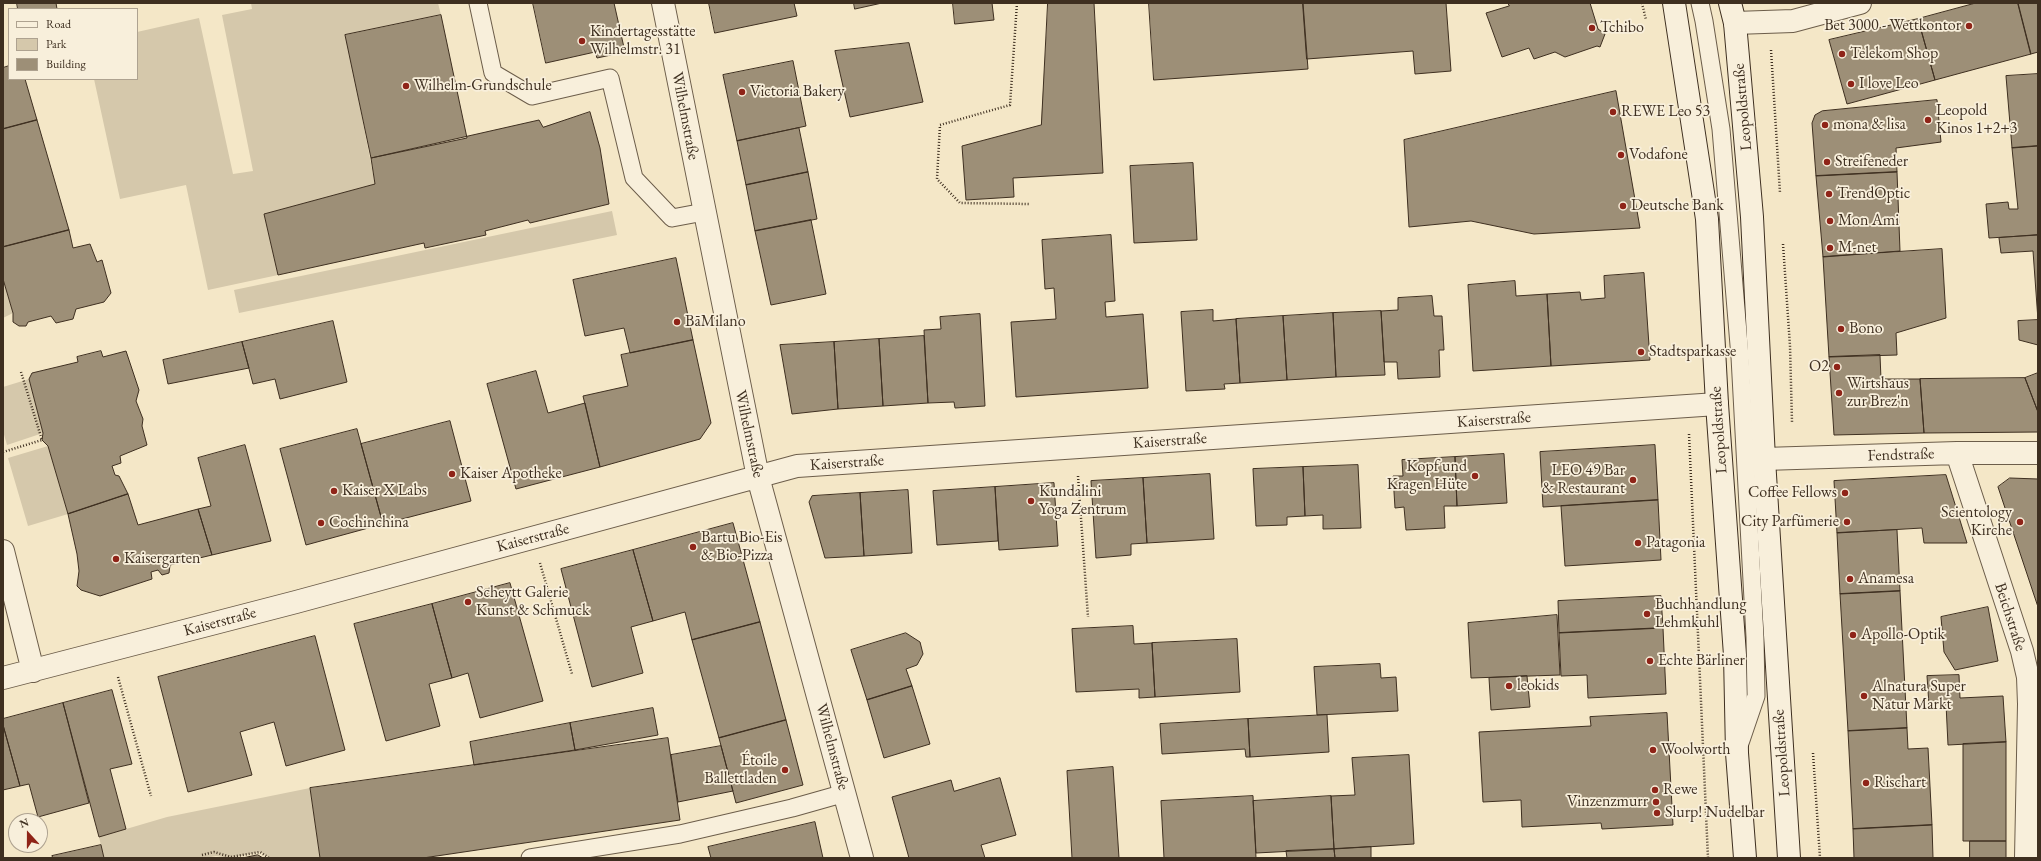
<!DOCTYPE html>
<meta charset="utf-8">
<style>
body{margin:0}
#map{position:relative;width:2041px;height:861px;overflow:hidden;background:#f4e7c7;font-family:"EB Garamond",serif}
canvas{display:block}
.frame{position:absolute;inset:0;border:4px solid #3e2f20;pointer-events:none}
.legend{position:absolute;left:8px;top:8px;width:130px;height:72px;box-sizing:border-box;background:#f8efdb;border:1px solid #aea290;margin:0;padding:5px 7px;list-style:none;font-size:12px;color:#3e2f20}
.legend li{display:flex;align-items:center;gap:8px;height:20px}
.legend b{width:20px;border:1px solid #aea290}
.north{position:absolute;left:8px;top:813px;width:40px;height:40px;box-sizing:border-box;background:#f8efdb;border:1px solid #aea290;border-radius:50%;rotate:339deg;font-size:11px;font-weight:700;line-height:16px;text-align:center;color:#3e2f20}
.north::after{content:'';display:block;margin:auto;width:14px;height:18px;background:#8f2418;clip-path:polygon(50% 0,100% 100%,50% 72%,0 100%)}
</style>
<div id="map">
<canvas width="2041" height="861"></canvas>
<div class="frame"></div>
<ul class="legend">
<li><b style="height:5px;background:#f8efdb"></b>Road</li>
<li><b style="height:11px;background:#d5c8ab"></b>Park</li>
<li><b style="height:11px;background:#9d8f77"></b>Building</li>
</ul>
<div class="north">N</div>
</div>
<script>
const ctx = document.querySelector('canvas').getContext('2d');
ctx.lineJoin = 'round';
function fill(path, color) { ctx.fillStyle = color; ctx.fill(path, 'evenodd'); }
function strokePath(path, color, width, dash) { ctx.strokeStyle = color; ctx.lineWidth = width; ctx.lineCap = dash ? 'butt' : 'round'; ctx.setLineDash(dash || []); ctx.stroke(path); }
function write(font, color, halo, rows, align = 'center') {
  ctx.font = font + ' "EB Garamond",serif'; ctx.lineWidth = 3.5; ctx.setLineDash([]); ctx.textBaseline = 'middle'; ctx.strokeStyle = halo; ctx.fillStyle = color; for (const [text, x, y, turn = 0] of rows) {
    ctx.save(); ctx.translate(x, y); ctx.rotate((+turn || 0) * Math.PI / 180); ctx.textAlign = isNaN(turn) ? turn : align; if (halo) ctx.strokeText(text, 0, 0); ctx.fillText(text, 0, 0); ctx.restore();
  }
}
const green = new Path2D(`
 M251,3H438L441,15L346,35L375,184L264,214L278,275L208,290L186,185L120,199L94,79H137V32L199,18L233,174L253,171L222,15L252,9Z
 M612,211L617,235L239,313L234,290Z
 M3,279L13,313L3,318Z
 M29,379L43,433L7,445L3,431V387Z
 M48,446L68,514L28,526L8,458Z
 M310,788L320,858H270L260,852L231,858L216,856L206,858H104L99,837L167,817Z`);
const building = new Path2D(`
 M17,3H56L57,9H18Z
 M533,3H614L625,52L597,58L595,52L546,63Z
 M709,3H794L797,16L715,33Z
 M854,3H882L855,9Z
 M953,3H992L994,20L955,24Z
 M1048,3H1094L1103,173L1013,178L1014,197L966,200L962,146L1041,125Z
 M1149,3H1303L1308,69L1154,80Z
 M1303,3H1446L1451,71L1415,74L1413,51L1307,59Z
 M1508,3H1590L1598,29L1605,34L1600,47L1597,46L1565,57L1555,52L1534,59L1529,48L1502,57L1486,13L1509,6Z
 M1976,3H2018L2031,54L1935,80L1918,19Z
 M2018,3H2038V52L2031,54Z
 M441,15L467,138L371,158L345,35Z
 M1918,19L1935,80L1847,104L1829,40Z
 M909,43L923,102L850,117L835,51Z
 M793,61L806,126L737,141L723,75Z
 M9,66V79H25L37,120L3,129V68Z
 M2038,74V146L2012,148L2006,76Z
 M1616,91L1640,228L1534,234L1471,221L1409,227L1404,140Z
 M1937,100L1941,142L1896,148L1897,172L1816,176L1812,123L1815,115L1822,111Z
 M590,112L600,148L609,204L530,223L528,220L485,231L486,235L425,248L424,243L278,275L264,214L375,184L371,158L539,120L543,127Z
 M37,120L69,230L3,247V129Z
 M799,128L808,172L746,185L737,141Z
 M2038,146V235L1989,238L1986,204L2008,202L2009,209H2018L2012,148Z
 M1193,163L1197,240L1134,243L1130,166Z
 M808,172L817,219L755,231L746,185Z
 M1897,172L1900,251L1823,257L1816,176Z
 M811,220L826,294L771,305L755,231Z
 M69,230L73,248L90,244L97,262L102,260L111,293L104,302L76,309L73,319L56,323L51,316L28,322L26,326H19L13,322V313L3,279V247Z
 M1111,235L1115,301L1105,302L1106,317L1143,314L1148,388L1016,397L1011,322L1056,319L1054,288L1045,289L1042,240Z
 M2038,235V320L2033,251L2001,253L1999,238Z
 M1942,249L1946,318L1896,333L1897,355L1829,357L1823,257Z
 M676,258L693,340L630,353L624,328L585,336L573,280Z
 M1644,273L1650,360L1551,366L1547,294L1580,292L1581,300L1605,298L1604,276Z
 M1515,281L1516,296L1547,294L1551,366L1473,371L1468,285Z
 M1432,296L1434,316H1442L1444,350H1439L1440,377L1398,379L1397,362H1384L1381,311L1398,310V298Z
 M1213,310V321L1236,319L1240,383L1224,384L1225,389L1186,391L1181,312Z
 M1381,311L1385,375L1336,377L1333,313Z
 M1333,313L1336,377L1287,380L1283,316Z
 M980,314L985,406L955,408L954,402L928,403L924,330L941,329L940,317Z
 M1283,316L1287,380L1240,383L1236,319Z
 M2038,320V345L2019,340L2018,321Z
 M333,321L347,382L280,399L275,379L253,384L242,342Z
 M924,336L928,403L883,406L879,339Z
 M879,339L883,406L838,409L834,342Z
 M693,340L711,423L700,439L600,467L583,396L628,386L621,355Z
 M242,342L249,368L168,384L163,360Z
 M834,342L838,409L792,414L780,345Z
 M101,351L103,357L126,351L139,390L136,401L143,419L142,426L147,445L120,456L121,463L112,466L115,475L119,476L128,494L68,514L48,446L42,440L43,433L29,379L32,373L78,362L77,357Z
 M1880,355L1881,379H1920L1924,433L1834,435L1829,357Z
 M536,371L548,413L585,403L600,467L516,489L487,384Z
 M2038,373V412L2025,378Z
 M2025,378L2038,412V432L1924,433L1920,379Z
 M450,421L471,501L383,524L361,444Z
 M357,429L383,524L306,545L280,449Z
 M245,445L271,541L212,555L198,509L211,506L198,458Z
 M1655,445L1658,500L1543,507L1540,452Z
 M1504,454L1507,503L1457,506L1455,457Z
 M1455,457L1457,506H1444L1445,528L1406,530L1404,507L1395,508L1393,476H1403L1402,460Z
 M1358,465L1361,528L1323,529V515L1305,516L1303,467Z
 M1303,467L1305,516L1287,517V525L1256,526L1253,469Z
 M1210,474L1214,539L1147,543L1143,478Z
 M1946,475L1967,543H1924L1922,528L1837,533L1834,481Z
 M1143,478L1147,543L1131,544V555L1096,558L1091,481Z
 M2010,478L2038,479V607L1998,487Z
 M1054,483L1058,546L999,550L995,487Z
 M995,487L998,541L937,545L933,491Z
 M908,490L912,553L864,556L860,493Z
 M860,493L864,556L825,558L809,502L812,496Z
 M128,494L138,525L198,509L212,555L170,565L169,573L162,575L158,570L151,572L152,579L100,596L81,590L77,586L79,571L77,554L68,514Z
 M1658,500L1661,560L1565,566L1561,506Z
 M733,523L760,622L692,640L685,612L653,621L633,550Z
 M1897,530L1900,591L1840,594L1837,533Z
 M633,550L653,621L631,627L643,673L592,687L561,569Z
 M510,583L543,701L480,718L468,673L452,678L432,604Z
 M1900,591L1907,728L1848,731L1840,594Z
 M1661,596L1663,628L1559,633L1558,601Z
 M432,604L452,678L429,684L440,726L386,741L354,624Z
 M1988,607L1998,661L1955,670L1944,652L1941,617Z
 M1557,615L1560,675L1471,678L1468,623Z
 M760,622L786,720L719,738L692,640Z
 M1133,626L1134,644L1152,643L1155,697L1139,698V689L1076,692L1072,629Z
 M1663,628L1666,694L1588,698L1587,675L1561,676L1559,633Z
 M906,633L920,642L923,654L917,665L906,669L912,686L867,700L851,650Z
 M315,636L345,750L286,766L274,722L240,732L252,775L188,792L158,677Z
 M1237,639L1240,692L1155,697L1152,643Z
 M1380,664L1381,678L1396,677L1398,711L1317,715L1314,667Z
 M1959,675L1960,698L2003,696L2006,742L1948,745L1946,704L1929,705L1927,676Z
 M1527,676L1530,707L1491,710L1489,678Z
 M912,686L930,744L884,758L867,700Z
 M112,690L132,764L110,769L126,829L99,837L63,703Z
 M63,703L89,803L38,817L29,784L20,786L3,725V719Z
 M653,708L658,735L575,750L570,723Z
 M1667,713L1673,825L1602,829L1601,823L1522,827L1521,800L1483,802L1479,732L1591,726L1590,717Z
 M1327,715L1329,752L1250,757L1248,719Z
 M1248,719L1250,757H1246L1245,749L1162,754L1160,724Z
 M786,720L803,785L736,803L719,738Z
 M570,723L575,750L474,765L470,742Z
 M3,725L20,786L3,790Z
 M1907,728L1908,749L1928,748L1932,825L1853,829L1848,731Z
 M668,738L680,820L423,858H320L310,788Z
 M2006,742V841H1963V744Z
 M721,746L733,791L678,802L671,755Z
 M1409,755L1414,844L1334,849L1331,796L1355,795L1352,758Z
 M1113,767L1119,858H1072L1067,771Z
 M1000,778L1016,835L981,845L985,858H909L892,797L951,780L954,791Z
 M1253,796L1256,858H1164L1161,801Z
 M1331,796L1334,849L1256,853L1253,801Z
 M815,822L823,858H711L708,847Z
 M1932,825L1933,858H1854L1853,829Z
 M1970,841H2006V858H1970Z
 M101,845L104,858H53L52,856Z
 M1371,847V858H1335L1334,849Z
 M1334,849L1335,858H1287L1286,851Z
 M258,855L263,858H243Z`);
const path = new Path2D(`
 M1017,3L1010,105L940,125L937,179L960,203L1030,204
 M1642,3L1646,20
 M1771,50L1780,193
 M1783,244L1790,346L1792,422
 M1689,434L1708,858
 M3,452L42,440L21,372
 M1078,476L1088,617
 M540,563L572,674
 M118,677L151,796
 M1813,753L1820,858
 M202,855L214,852L231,857L260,852L269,858`);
const service = new Path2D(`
 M478,3L493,73L532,96L610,78L634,178L672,218L704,212
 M1700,3L1704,21L1721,129L1740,357L1755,637L1756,696L1740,743
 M530,858L680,834L792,808L845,793`);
const minor = new Path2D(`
 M663,3L758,477L862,858
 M1735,23L1793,21L1860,3
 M1957,453L2022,651L2028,677L2029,704L2026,858
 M1764,459L1957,453H2038
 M3,551L33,671
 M3,678L296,602L797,466L1717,404`);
const secondary = new Path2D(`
 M1674,3L1707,219L1717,404L1735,655L1737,753L1745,858
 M1730,3L1735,23L1752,217L1764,459L1789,858`);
const markers = [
 [1969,26,4,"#8f2418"],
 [1592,28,4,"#8f2418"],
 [582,41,4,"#8f2418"],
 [1842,54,4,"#8f2418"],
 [1851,84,4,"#8f2418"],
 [406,86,4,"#8f2418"],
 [742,92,4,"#8f2418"],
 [1613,112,4,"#8f2418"],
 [1928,120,4,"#8f2418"],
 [1825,125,4,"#8f2418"],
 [1621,155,4,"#8f2418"],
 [1827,162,4,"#8f2418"],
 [1829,194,4,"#8f2418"],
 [1623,206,4,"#8f2418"],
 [1830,221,4,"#8f2418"],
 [1830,248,4,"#8f2418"],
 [677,322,4,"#8f2418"],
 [1841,329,4,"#8f2418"],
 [1641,352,4,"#8f2418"],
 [1837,367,4,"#8f2418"],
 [1839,393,4,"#8f2418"],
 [452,474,4,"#8f2418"],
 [1475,476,4,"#8f2418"],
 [1633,480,4,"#8f2418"],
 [334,491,4,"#8f2418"],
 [1845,493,4,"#8f2418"],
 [1031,501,4,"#8f2418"],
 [1847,522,4,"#8f2418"],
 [2020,522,4,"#8f2418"],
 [321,523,4,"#8f2418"],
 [1638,543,4,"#8f2418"],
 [693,547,4,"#8f2418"],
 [116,559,4,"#8f2418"],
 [1850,579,4,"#8f2418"],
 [468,602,4,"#8f2418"],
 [1647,614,4,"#8f2418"],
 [1853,635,4,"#8f2418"],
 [1650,661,4,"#8f2418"],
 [1509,686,4,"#8f2418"],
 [1864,696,4,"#8f2418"],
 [1653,750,4,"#8f2418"],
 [785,770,4,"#8f2418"],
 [1866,783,4,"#8f2418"],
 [1655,790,4,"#8f2418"],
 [1656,802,4,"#8f2418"],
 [1657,813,4,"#8f2418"]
];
const poiNames = [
 ["Bet 3000 - Wettkontor",1961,26,"right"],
 ["Tchibo",1600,28],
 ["Kindertagesstätte",590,32],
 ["Wilhelmstr. 31",590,50],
 ["Telekom Shop",1850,54],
 ["I love Leo",1859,84],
 ["Wilhelm-Grundschule",414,86],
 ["Victoria Bakery",750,92],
 ["Leopold",1936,111],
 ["Kinos 1+2+3",1936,129],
 ["REWE Leo 53",1621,112],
 ["mona & lisa",1833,125],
 ["Vodafone",1629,155],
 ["Streifeneder",1835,162],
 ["TrendOptic",1837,194],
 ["Deutsche Bank",1631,206],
 ["Mon Ami",1838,221],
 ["M-net",1838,248],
 ["BāMilano",685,322],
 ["Bono",1849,329],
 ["Stadtsparkasse",1649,352],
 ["O2",1829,367,"right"],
 ["Wirtshaus",1847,384],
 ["zur Brez'n",1847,402],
 ["Kopf und",1467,467,"right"],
 ["Kragen Hüte",1467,485,"right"],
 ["LEO 49 Bar",1625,471,"right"],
 ["& Restaurant",1625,489,"right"],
 ["Kaiser Apotheke",460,474],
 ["Kaiser X Labs",342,491],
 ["Kundalini",1039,492],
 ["Yoga Zentrum",1039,510],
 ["Coffee Fellows",1837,493,"right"],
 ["Scientology",2012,513,"right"],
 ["Kirche",2012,531,"right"],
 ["City Parfümerie",1839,522,"right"],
 ["Cochinchina",329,523],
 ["Bartu Bio-Eis",701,538],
 ["& Bio-Pizza",701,556],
 ["Patagonia",1646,543],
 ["Kaisergarten",124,559],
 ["Anamesa",1858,579],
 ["Scheytt Galerie",476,593],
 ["Kunst & Schmuck",476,611],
 ["Buchhandlung",1655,605],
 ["Lehmkuhl",1655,623],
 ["Apollo-Optik",1861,635],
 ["Echte Bärliner",1658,661],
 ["leokids",1517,686],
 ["Alnatura Super",1872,687],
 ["Natur Markt",1872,705],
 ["Woolworth",1661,750],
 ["Étoile",777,761,"right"],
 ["Ballettladen",777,779,"right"],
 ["Rischart",1874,783],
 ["Rewe",1663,790],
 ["Vinzenzmurr",1648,802,"right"],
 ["Slurp! Nudelbar",1665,813]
];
const streetNames = [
 ["Leopoldstraße",1743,107,-95],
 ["Wilhelmstraße",685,116,79],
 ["Kaiserstraße",1494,420,-4],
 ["Leopoldstraße",1719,430,-94],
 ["Wilhelmstraße",749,434,78],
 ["Kaiserstraße",1170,441,-4],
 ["Fendstraße",1901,455,-2],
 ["Kaiserstraße",847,463,-4],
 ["Kaiserstraße",533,538,-15],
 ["Beichstraße",2010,617,72],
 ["Kaiserstraße",220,622,-15],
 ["Wilhelmstraße",832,747,75],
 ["Leopoldstraße",1782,753,-94]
];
fill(green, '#d5c8ab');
fill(building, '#9d8f77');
strokePath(building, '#3e2f20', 1);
strokePath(service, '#6c5d4a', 19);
strokePath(minor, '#6c5d4a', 24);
strokePath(secondary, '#3e2f20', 24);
strokePath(path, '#3e2f20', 2.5, [1, 2]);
strokePath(service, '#f8efdb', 17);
strokePath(minor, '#f8efdb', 22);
strokePath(secondary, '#f8efdb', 22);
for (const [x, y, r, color] of markers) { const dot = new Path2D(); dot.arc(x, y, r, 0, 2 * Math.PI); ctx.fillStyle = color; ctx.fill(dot); strokePath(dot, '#f8efdb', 1.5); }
write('16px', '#3e2f20', '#f8efdb', poiNames, 'left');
write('16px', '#3e2f20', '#f8efdb', streetNames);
</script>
